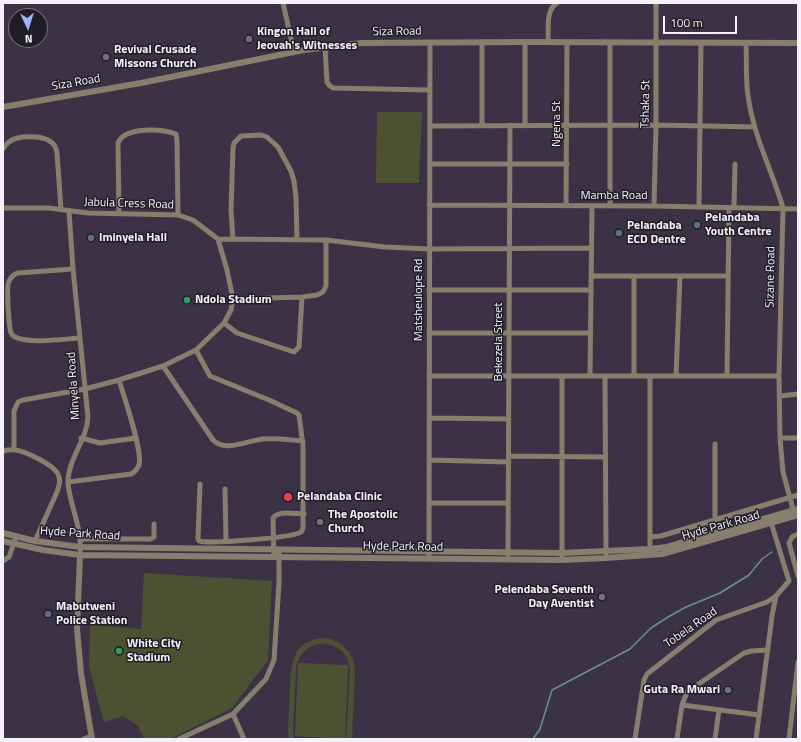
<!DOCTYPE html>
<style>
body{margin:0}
#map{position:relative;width:801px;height:742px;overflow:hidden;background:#3b3345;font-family:"Titillium Web",sans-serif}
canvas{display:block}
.frame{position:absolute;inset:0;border:4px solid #f4f0fc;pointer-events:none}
.north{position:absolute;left:8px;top:8px;width:40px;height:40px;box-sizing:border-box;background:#201d25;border:1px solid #75717b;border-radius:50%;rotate:176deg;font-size:11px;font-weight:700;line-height:16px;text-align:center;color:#f4f0fc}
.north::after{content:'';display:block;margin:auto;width:14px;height:18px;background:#9bb5fd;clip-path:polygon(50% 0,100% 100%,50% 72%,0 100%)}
.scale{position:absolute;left:663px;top:16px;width:74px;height:18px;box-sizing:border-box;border:2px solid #f4f0fc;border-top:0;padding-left:5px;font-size:12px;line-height:14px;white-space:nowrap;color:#f4f0fc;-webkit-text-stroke:3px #201d25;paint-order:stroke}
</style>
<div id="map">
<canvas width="801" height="742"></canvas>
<div class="frame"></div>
<div class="north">N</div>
<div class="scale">100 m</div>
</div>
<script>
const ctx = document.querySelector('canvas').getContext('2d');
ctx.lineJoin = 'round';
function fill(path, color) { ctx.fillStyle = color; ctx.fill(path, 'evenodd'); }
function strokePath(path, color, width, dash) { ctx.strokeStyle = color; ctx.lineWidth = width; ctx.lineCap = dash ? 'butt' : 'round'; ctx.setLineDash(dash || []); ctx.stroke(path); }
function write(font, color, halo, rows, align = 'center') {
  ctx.font = font + ' "Titillium Web",sans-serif'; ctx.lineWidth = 3; ctx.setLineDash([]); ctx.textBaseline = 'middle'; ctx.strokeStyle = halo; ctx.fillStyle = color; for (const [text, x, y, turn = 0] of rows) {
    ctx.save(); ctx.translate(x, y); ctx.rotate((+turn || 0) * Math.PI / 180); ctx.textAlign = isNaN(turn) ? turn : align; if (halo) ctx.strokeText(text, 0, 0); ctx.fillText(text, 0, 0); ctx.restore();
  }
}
const green = new Path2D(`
 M377,112H422L419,183H376Z
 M144,573L272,581L268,660L232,708L171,739H144L138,726L123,716L104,722L89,667L90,625L141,629Z
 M322,638C341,639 355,652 355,672L352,739H346L350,671C349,636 301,634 296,669L293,730L294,739H289L288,730C289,717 289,703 290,690C291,665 291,642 322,638Z
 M298,663L348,665L345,739L295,736Z`);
const stream = new Path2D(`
 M533,739L540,729L552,690L630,649L651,628L668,617L686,607L720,593L749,575L762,559L772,552`);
const minor = new Path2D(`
 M283,3L294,52
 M548,42C549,30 545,10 557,3
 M746,43C747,63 745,83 749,102C755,139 773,173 783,208L779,376L780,438L783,472L794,513
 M325,47L327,82L329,85L333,88L430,90
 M482,125V42
 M525,125V42
 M430,126L656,125L755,127
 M3,149C4,147 6,144 9,142C17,135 43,135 51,142C55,144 56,148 57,153L61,209
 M430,164H567
 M429,205L654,206L798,209
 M566,205L567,42
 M610,205V43
 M654,206L656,125V3
 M699,206L701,43
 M3,208H49L88,213L178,215L193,220L218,239L227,270L233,299L231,310L224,323L196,350L163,366L119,380L85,389L23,400L18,402L14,411V449
 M734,208L735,164
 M69,211L73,269L88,417C87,440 68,459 68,482C68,488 70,494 71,500C76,519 82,536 80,555
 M119,213L118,143C125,126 162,129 176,134L177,141L178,215
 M218,239L326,240L385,247L429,249L591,248
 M233,239L231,210L233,148L234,143L241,136L261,135L267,137L278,147L291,171L294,181L296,198L297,240
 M73,269L18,273C14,274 11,277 9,281C6,286 9,327 11,333C12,335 13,336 15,337C29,344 64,339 80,338
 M591,276H727
 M429,290H591
 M233,299L302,297L317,295L323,292L326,286V240
 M224,323L237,333L294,352L299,347L302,297
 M429,333H590
 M196,350L210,376L269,400L297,413L299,415L303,446V528C302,531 302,532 299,533C286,538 213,544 199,541L198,539L200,484
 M163,366L213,440C226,453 248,440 264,439C277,438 290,440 303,441
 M429,376H779
 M590,376L592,206
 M605,376L606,555
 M634,376V276
 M650,376V553
 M676,376L680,276
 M727,376L729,208
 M780,396L798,394
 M429,418L509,419
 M81,438L100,443L136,438
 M780,438H798
 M715,444V519
 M3,451C7,450 11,449 15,450C25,451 54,465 58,474C61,480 59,486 57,492L35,541
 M509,456L605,457
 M429,460L509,462
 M68,482L131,474C135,472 137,470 139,465C143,451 124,397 119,380
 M225,489L226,541
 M429,503H508
 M798,534L792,537L789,543L798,576
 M650,537L661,536L798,495
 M80,539H151L154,537V524
 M429,555L430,42
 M508,556L510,125
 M274,557L273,518C278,510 295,514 304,514
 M562,557V376
 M3,561L9,557L15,540
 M682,705L759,715
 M233,714L244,739
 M84,739L91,736
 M179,739L233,714L266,679L274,660L279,583V549
 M635,739L644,680L647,674L716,620L767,602L776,596L789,581L770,519
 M677,739L682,705L687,692L744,653L751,651L768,650
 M715,739L719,710
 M756,739L772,616L776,596
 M789,739L798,662`);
const tertiary = new Path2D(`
 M3,107L141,83L304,50L361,43L525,42L798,43
 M3,533L35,541L80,547L562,553L650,549L667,547L798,509
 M3,541L43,550L80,555L562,560L606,558L662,554L798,515
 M80,555L77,629L81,673L92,739`);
const markers = [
 [249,39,4,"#6b7280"],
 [106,57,4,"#6b7280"],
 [697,225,4,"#5c6f8a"],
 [619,233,4,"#5c6f8a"],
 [91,238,4,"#5c6f8a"],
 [187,300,4,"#2e9e5b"],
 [288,497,5,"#e0444e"],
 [320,522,4,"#6b7280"],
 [602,597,4,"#6b7280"],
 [48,614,4,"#5c6f8a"],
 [119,651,4,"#2e9e5b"],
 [728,690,4,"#6b7280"]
];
const poiNames = [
 ["Kingon Hall of",257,32],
 ["Jeovah's Witnesses",257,46],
 ["Revival Crusade",114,50],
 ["Missons Church",114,64],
 ["Pelandaba",705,218],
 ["Youth Centre",705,232],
 ["Pelandaba",627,226],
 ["ECD Dentre",627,240],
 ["Iminyela Hall",99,238],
 ["Ndola Stadium",195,300],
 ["Pelandaba Clinic",297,497],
 ["The Apostolic",328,515],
 ["Church",328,529],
 ["Pelendaba Seventh",594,590,"right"],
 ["Day Aventist",594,604,"right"],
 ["Mabutweni",56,607],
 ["Police Station",56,621],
 ["White City",127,644],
 ["Stadium",127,658],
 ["Guta Ra Mwari",720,690,"right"]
];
const streetNames = [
 ["Siza Road",397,32,-1],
 ["Siza Road",76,83,-10],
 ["Tshaka St",646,104,-89],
 ["Ngena St",557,124,-90],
 ["Mamba Road",614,196],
 ["Jabula Cress Road",129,204,2],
 ["Sizane Road",771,277,-89],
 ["Matsheulope Rd",419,300,-90],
 ["Bekezela Street",499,342,-90],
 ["Minyela Road",74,386,-94],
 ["Hyde Park Road",721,526,-16],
 ["Hyde Park Road",80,534,4],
 ["Hyde Park Road",403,547,1],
 ["Tobela Road",691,628,-35]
];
fill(green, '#4c5132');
strokePath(stream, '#698e94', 1.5);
strokePath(minor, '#877e6e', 5);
strokePath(tertiary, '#877e6e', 6);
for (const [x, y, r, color] of markers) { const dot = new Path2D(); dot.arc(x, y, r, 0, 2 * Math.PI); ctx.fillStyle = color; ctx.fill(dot); strokePath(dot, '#201d25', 1.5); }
write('bold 12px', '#f4f0fc', '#201d25', poiNames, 'left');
write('12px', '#f4f0fc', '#201d25', streetNames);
</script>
